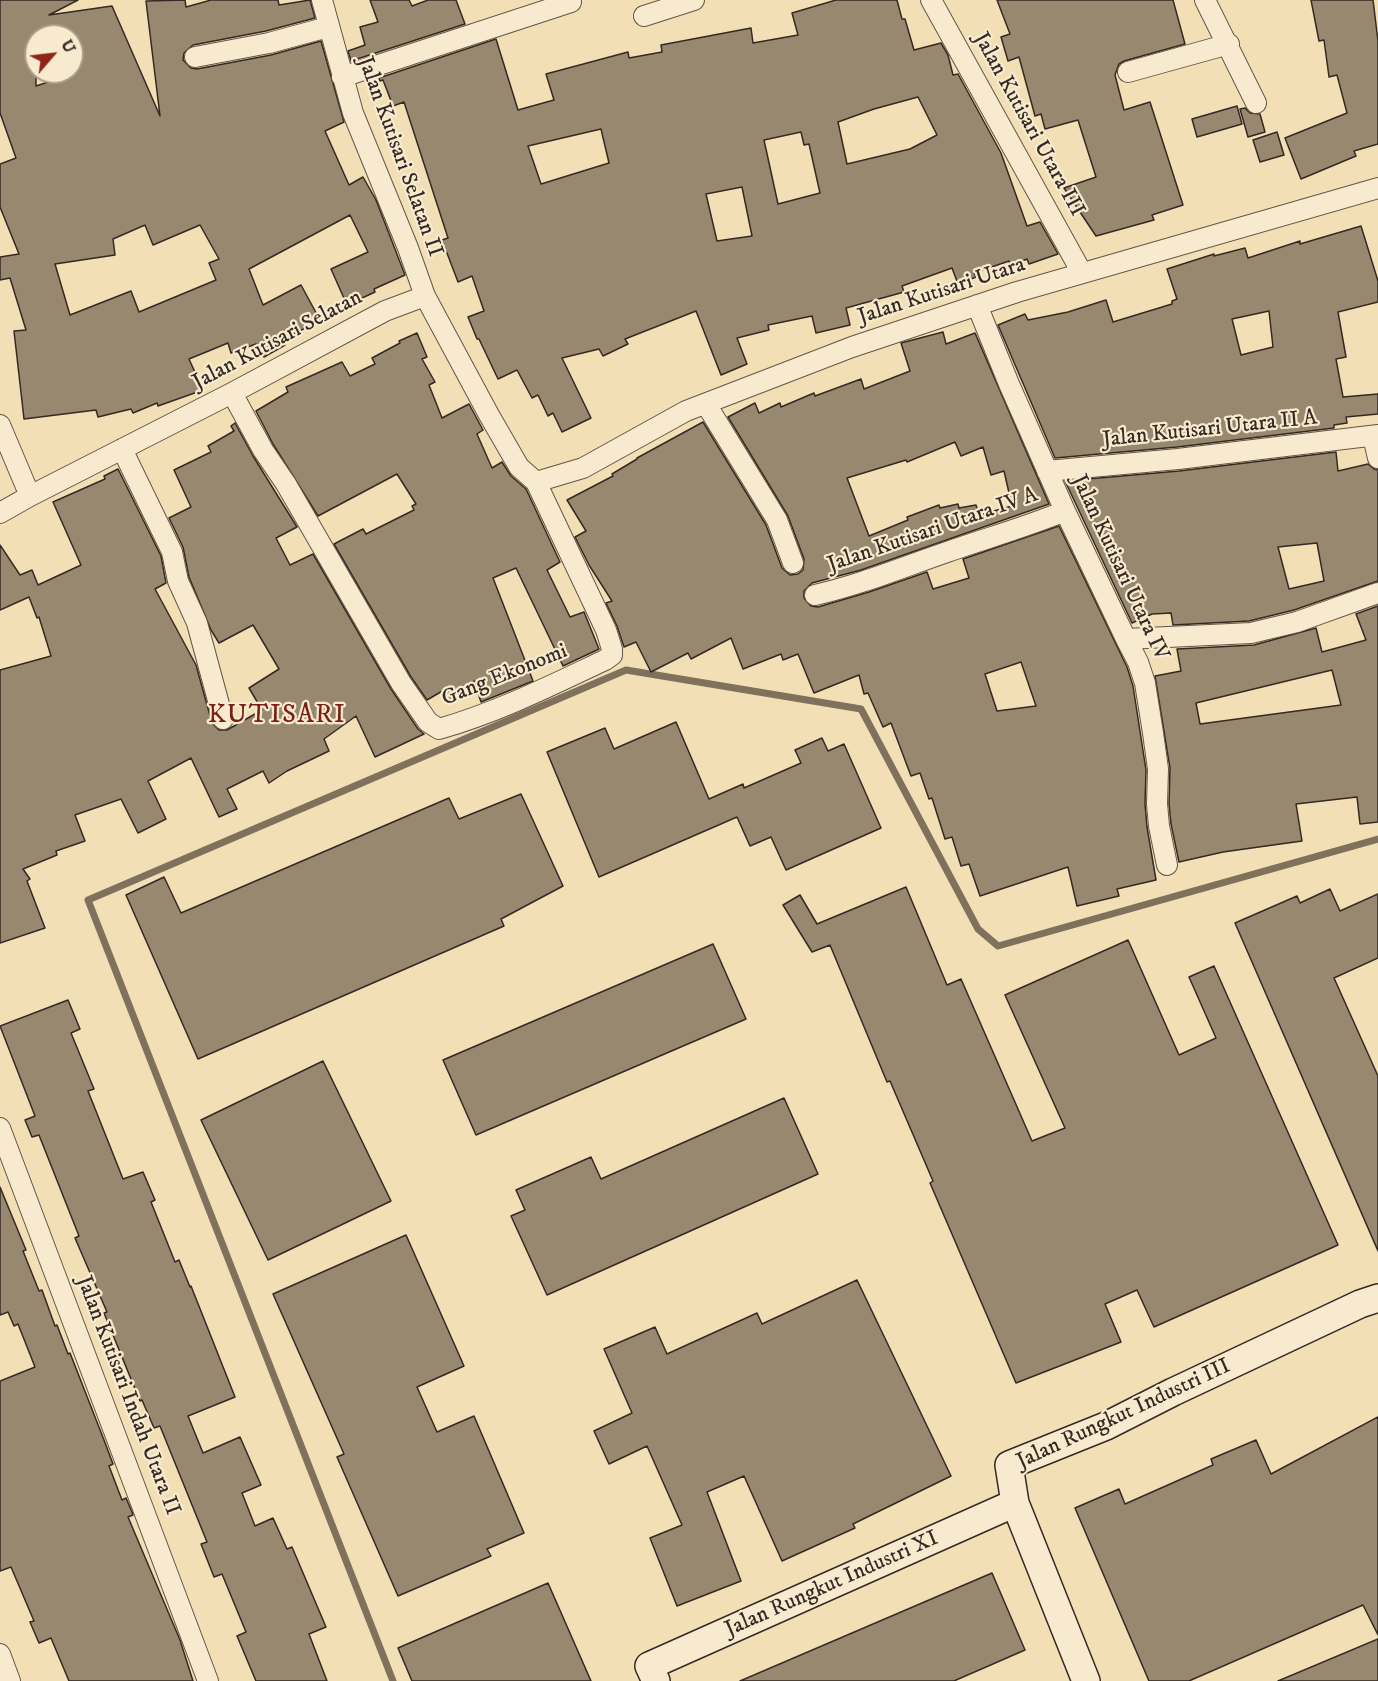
<!DOCTYPE html>
<style>
body{margin:0}
#map{position:relative;width:1378px;height:1681px;overflow:hidden;background:#f2dfb5;font-family:"IM FELL DW Pica",serif}
canvas{display:block}
.north{position:absolute;left:24px;top:24px;width:60px;height:60px;box-sizing:border-box;background:#f7eacf;border:2px solid #a99d8a;border-radius:50%;rotate:62deg;font-size:16px;font-weight:700;line-height:24px;text-align:center;color:#352923}
.north::after{content:'';display:block;margin:auto;width:21px;height:27px;background:#8f2418;clip-path:polygon(50% 0,100% 100%,50% 72%,0 100%)}
</style>
<div id="map">
<canvas width="1378" height="1681"></canvas>
<div class="north">U</div>
</div>
<script>
const ctx = document.querySelector('canvas').getContext('2d');
ctx.lineJoin = 'round';
function strokePath(path, color, width, dash) { ctx.strokeStyle = color; ctx.lineWidth = width; ctx.lineCap = dash ? 'butt' : 'round'; ctx.setLineDash(dash || []); ctx.stroke(path); }
function fill(path, color) { ctx.fillStyle = color; ctx.fill(path, 'evenodd'); }
function write(font, color, halo, rows, align = 'center') {
  ctx.font = font + ' "IM FELL DW Pica",serif'; ctx.lineWidth = 4.5; ctx.setLineDash([]); ctx.textBaseline = 'middle'; ctx.strokeStyle = halo; ctx.fillStyle = color; for (const [text, x, y, turn = 0] of rows) {
    ctx.save(); ctx.translate(x, y); ctx.rotate((+turn || 0) * Math.PI / 180); ctx.textAlign = isNaN(turn) ? turn : align; if (halo) ctx.strokeText(text, 0, 0); ctx.fillText(text, 0, 0); ctx.restore();
  }
}
const stream = new Path2D(`
 M393,1681L88,900L626,670L861,709L978,929L998,946L1378,839`);
const building = new Path2D(`
 M0,0H78L49,15L112,6L160,116L146,1L185,0L186,7L211,0H278L279,5L310,0L315,18L266,31L193,45L184,53L183,60L191,68L197,69L271,55L321,41L344,122L325,131L349,185L363,177L376,200L405,275L374,289L375,292L347,305L331,269L368,252L350,215L249,269L263,305L301,285L320,320L283,340L285,345L264,357L256,344L231,353L228,343L189,359L203,390L158,406L157,403L133,413L131,409L98,417L96,410L24,419L14,331L26,330L10,278L0,280V257L19,254L0,207V164L16,158L0,113ZM36,36H72V74L36,86ZM145,225L153,245L200,225L219,259L209,263L216,280L139,312L131,291L70,315L55,264L115,255L113,239Z
 M370,0H409L412,6L428,0H456L465,24L351,61L348,51L365,45L360,27L378,22Z
 M836,0H897L902,19H905L914,50L941,43L948,55L953,75L958,74L1001,153L1027,226L1040,222L1058,254L1029,264L1027,259L1010,266L1009,261L974,273L976,277L958,284L952,268L902,286L904,292L846,308L850,325L816,333L812,316L768,325L769,330L737,338L747,364L721,375L696,311L625,339L628,344L603,356L599,349L562,358L591,418L562,432L553,413L548,416L538,395L532,398L517,370L498,379L479,339H477L468,317L484,311L472,276L458,282L442,240L448,238L404,102L393,106L383,80L380,81L379,78L496,39L518,110L554,100L546,74L628,52L629,58L662,52L661,45L751,28L753,43L798,35L792,13ZM918,97L937,135L910,149L847,164L838,122L874,109ZM601,129L609,163L541,184L528,146ZM801,132L804,145L809,144L820,193L778,204L764,140ZM742,187L752,236L717,241L706,194Z
 M997,0H1173L1185,44L1124,61L1119,64L1115,75L1124,110L1150,102L1183,205L1152,215L1154,220L1096,236L1064,188L1096,177L1078,120L1045,129L1041,114L1035,116L1019,57L1008,61L1001,37L1010,34Z
 M1311,0H1373L1378,41V144L1354,151L1356,156L1301,179L1285,138L1347,113L1337,75L1329,77L1324,40L1319,41Z
 M1237,106L1242,124L1197,137L1192,119Z
 M1245,108L1250,113L1260,114L1265,132L1248,137L1240,109Z
 M1277,132L1284,155L1260,162L1253,140Z
 M1361,226L1378,281V302L1338,312L1346,357L1336,359L1343,397L1378,394V414L1346,417L1347,423L1334,425V428L1177,447L1055,458L998,325L1025,314L1028,320L1068,312L1106,300L1113,322L1172,304V301L1177,299L1167,269L1214,254V256L1245,248L1248,258L1300,241V244ZM1269,311L1273,347L1241,355L1232,319Z
 M943,332L946,344L975,333L1049,504L861,570L812,583L804,591V598L811,606L818,607L869,592L927,572L933,589L969,578L963,559L1059,526L1127,667L1133,686L1146,770L1145,804L1147,827L1156,880L1117,889L1119,896L1077,906L1068,867L980,896L969,864L961,866L952,837L945,839L932,798L929,799L920,773L911,776L891,723L883,727L868,693L864,694L859,675L814,693L798,654L783,660L781,654L743,669L731,638L691,659L688,653L651,672L636,642L624,647L617,626L606,603L612,601L589,565L575,537L586,531L567,500L613,476L612,474L637,459V458L703,422L766,525L782,568L790,575L798,574L803,570L804,559L788,516L728,417L755,403L759,413L780,403L781,407L814,393L815,396L861,379L864,389L910,371L901,343ZM955,442L961,456L983,447L991,475L1004,471L1012,506L979,515L976,505L959,508L958,504L940,508L939,505L907,517L908,520L869,536L847,478L906,460L907,462ZM1021,662L1036,706L997,711L985,674Z
 M417,333L427,357L422,359L435,382L429,385L442,418L469,404L483,430L477,434L492,468L502,462L511,476L526,489L560,562L547,570L570,617L584,612L599,649L563,666L516,568L493,578L533,681L481,702L474,681L451,699L444,690L427,700L411,677L334,544L363,529L366,534L414,510L412,506L416,504L397,474L318,516L273,444L256,411L288,392L286,387L342,362L350,376L375,364L372,358L400,343L399,341Z
 M235,423L253,456L297,527L276,538L290,565L313,554L391,689L418,729L424,734L375,757L356,716L324,739L329,751L287,771L269,783L263,771L227,789L237,809L219,817L191,758L148,781L166,819L138,833L121,799L75,815L85,841L56,851L57,855L23,869L30,879L27,881L45,928L0,943V670L51,656L39,617L37,618L29,597L0,610V545L20,575L32,570L38,585L81,565L53,502L105,479L104,476L118,469L161,556L166,583L155,589L196,665L212,723L219,730H227L262,710L249,688L279,669L253,625L219,643L211,630L189,577L183,547L169,518L191,507L174,470L211,452L208,446L234,431L231,426Z
 M1336,452L1338,471L1368,464L1374,469L1378,470V581L1294,610L1249,621L1173,625L1171,613L1152,614L1132,623L1065,481L1179,471ZM1317,543L1324,581L1289,589L1278,547Z
 M1378,606V822L1360,824L1357,797L1296,804L1302,841L1223,852L1179,862L1171,824L1169,804L1170,768L1155,676L1181,671L1177,649L1254,645L1316,628L1322,652L1366,640L1356,614ZM1332,670L1341,705L1200,724L1196,703Z
 M676,722L709,799L743,784L744,788L801,763L795,750L822,738L828,751L844,744L881,828L786,870L771,837L750,846L737,817L599,877L547,752L605,728L614,749Z
 M521,794L563,886L501,919L504,926L198,1059L126,895L164,877L181,913L449,798L459,819Z
 M906,887L947,985L961,979L1032,1141L1065,1128L1005,995L1128,940L1179,1055L1216,1038L1189,977L1214,966L1338,1245L1154,1327L1137,1290L1105,1304L1121,1342L1016,1383L930,1183L933,1181L890,1081L887,1082L830,945L812,952L783,905L800,895L817,924Z
 M1330,889L1340,911L1378,894V958L1334,978L1378,1076V1251L1235,923L1297,896L1300,903Z
 M713,944L746,1019L476,1135L443,1060Z
 M68,1000L80,1029L71,1033L94,1089L88,1091L123,1179L143,1172L155,1200L151,1202L175,1262L179,1260L190,1287L191,1286L235,1397L188,1416L203,1453L240,1437L261,1485L242,1493L255,1526L273,1518L287,1549L292,1547L326,1627L309,1634L327,1681H256L237,1636L246,1632L222,1574L214,1577L201,1544L207,1542L160,1426L154,1428L142,1400L140,1401L104,1313L107,1312L75,1238L79,1236L39,1135L32,1137L25,1120L35,1116L0,1026Z
 M323,1061L391,1201L268,1260L201,1120Z
 M784,1098L818,1174L547,1295L511,1216L525,1210L516,1190L591,1157L601,1179Z
 M0,1187L26,1250L23,1251L39,1291L42,1290L55,1326L57,1325L68,1354L70,1353L104,1440L113,1464L109,1466L122,1500L126,1498L132,1512L133,1515L128,1517L180,1640L193,1681H69L51,1638L39,1643L30,1622L34,1621L11,1567L0,1571V1381L35,1367L18,1324L14,1326L8,1312L0,1315Z
 M406,1235L464,1366L417,1387L437,1432L474,1416L524,1533L487,1549L491,1556L398,1596L337,1457L344,1454L273,1294Z
 M857,1280L951,1476L853,1524L855,1528L782,1561L744,1476L707,1492L741,1581L677,1606L650,1538L682,1525L647,1446L609,1464L594,1431L632,1413L604,1349L655,1327L667,1354L757,1313L762,1324Z
 M1378,1417V1635L1363,1605L1189,1681H1149L1075,1508L1119,1489L1125,1504L1213,1465L1211,1459L1256,1440L1271,1474Z
 M992,1573L1025,1650L954,1681H740Z
 M548,1583L591,1681H412L398,1648Z
 M1378,1639V1681H1278Z`);
const street = new Path2D(`
 M322,0L353,113L408,248L425,296
 M931,0L1082,273
 M1205,0L1256,103
 M644,16L694,0
 M195,57L269,43L328,27
 M1128,72L1229,44
 M342,77L571,2
 M977,305L1009,384L1065,511L1126,639L1138,662L1145,683L1153,733L1158,769L1157,804L1159,826L1167,865
 M232,393L263,450L286,484L401,683L428,722L439,729C498,712 550,686 605,660L612,655V649L606,630L536,482
 M706,404L777,520L793,563
 M0,425L30,496L232,393L385,311L425,296L489,415L519,467L536,482
 M1373,436L1378,458
 M122,449L172,552L178,581L197,623L223,719
 M1047,471L1178,459L1378,435
 M536,482L583,468L686,411L852,347L1017,292L1378,188
 M0,513L30,496
 M815,595C860,585 903,567 947,552C987,538 1026,527 1065,511
 M1126,639L1251,633L1297,622L1378,593
 M0,1128L208,1681
 M0,1654L10,1681`);
const secondary = new Path2D(`
 M656,1681L649,1666L1015,1503
 M1086,1681L1015,1503L1009,1465L1106,1426L1173,1392L1360,1304L1378,1298`);
const streetNames = [
 ["Jalan Kutisari Utara III",1028,125,61],
 ["Jalan Kutisari Selatan II",399,157,70],
 ["Jalan Kutisari Utara",942,292,-18],
 ["Jalan Kutisari Selatan",278,341,-28],
 ["Jalan Kutisari Utara II A",1210,430,-6],
 ["Jalan Kutisari Utara IV A",933,531,-19],
 ["Jalan Kutisari Utara IV",1119,568,65],
 ["Gang Ekonomi",505,676,-22],
 ["Jalan Kutisari Indah Utara II",127,1396,69],
 ["Jalan Rungkut Industri III",1124,1415,-25],
 ["Jalan Rungkut Industri XI",832,1585,-24]
];
const quarterNames = [
 ["KUTISARI",277,717]
];
strokePath(stream, '#80715d', 7);
fill(building, '#97886f');
strokePath(building, '#352923', 1.5);
strokePath(street, '#645648', 22);
strokePath(secondary, '#352923', 30);
strokePath(street, '#f7eacf', 20);
strokePath(secondary, '#f7eacf', 27);
write('22px', '#352923', '#f7eacf', streetNames);
ctx.letterSpacing = '1.5px';
write('26px', '#7a1f14', '#f7eacf', quarterNames);
ctx.letterSpacing = '0px';
</script>
